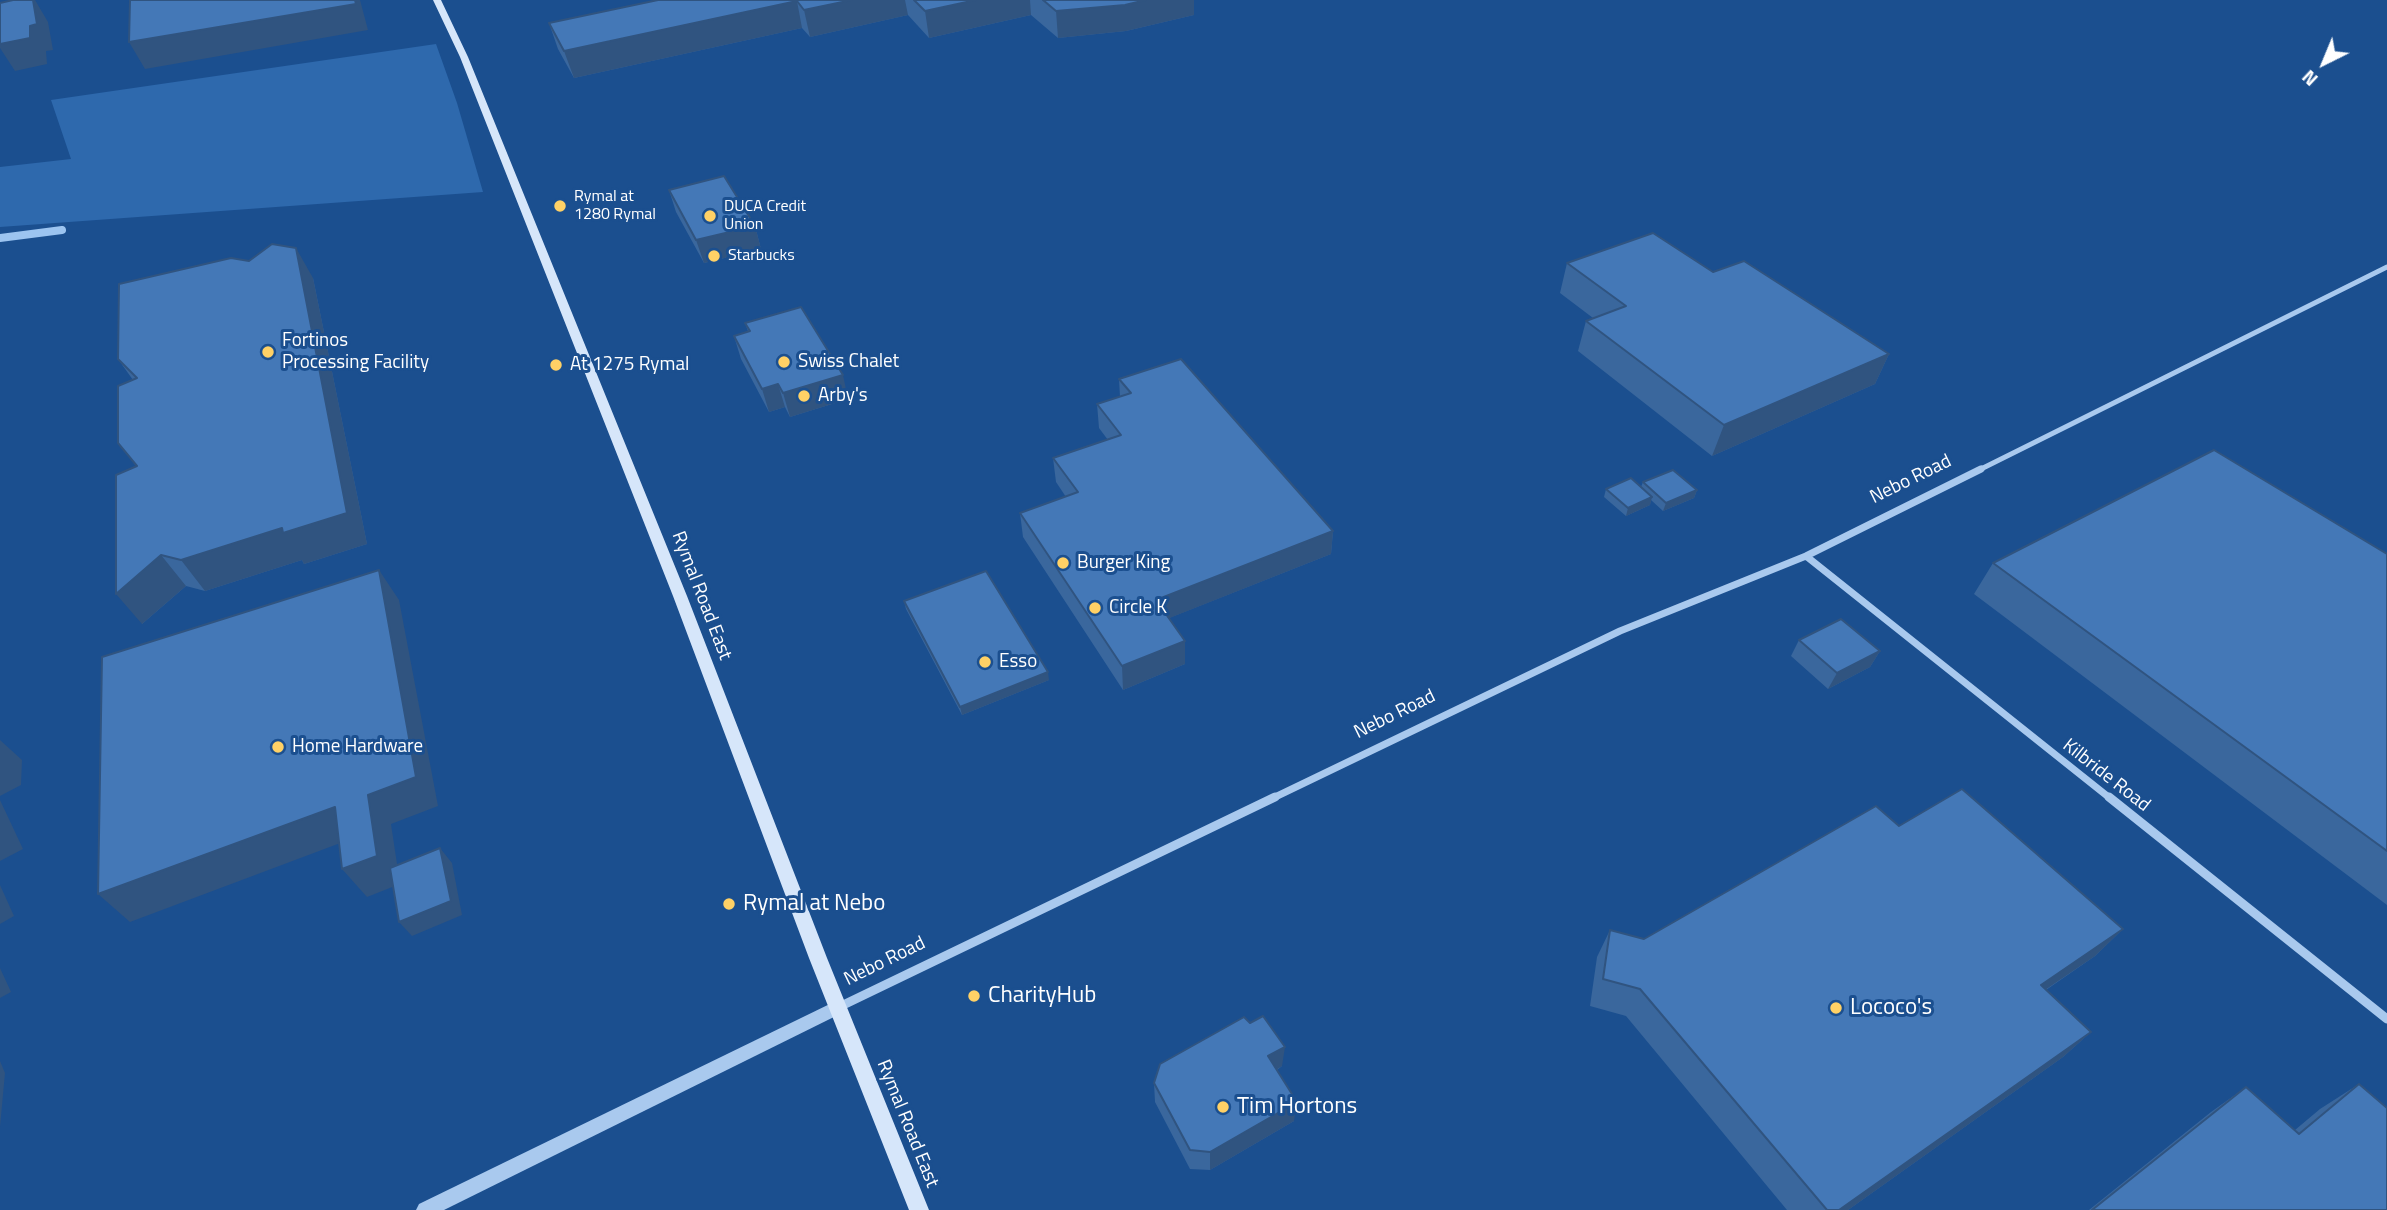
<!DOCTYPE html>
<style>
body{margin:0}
#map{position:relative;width:2387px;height:1210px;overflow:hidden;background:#1b4f8f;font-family:"Titillium Web",sans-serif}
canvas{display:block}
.north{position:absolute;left:2289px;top:28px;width:70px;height:70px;-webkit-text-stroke:5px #1b4f8f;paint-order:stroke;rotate:223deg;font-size:19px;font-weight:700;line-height:28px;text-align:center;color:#fff}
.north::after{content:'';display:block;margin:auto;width:24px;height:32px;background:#fff;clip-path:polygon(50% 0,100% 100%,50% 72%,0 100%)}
</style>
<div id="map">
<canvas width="2387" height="1210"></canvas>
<div class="north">N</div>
</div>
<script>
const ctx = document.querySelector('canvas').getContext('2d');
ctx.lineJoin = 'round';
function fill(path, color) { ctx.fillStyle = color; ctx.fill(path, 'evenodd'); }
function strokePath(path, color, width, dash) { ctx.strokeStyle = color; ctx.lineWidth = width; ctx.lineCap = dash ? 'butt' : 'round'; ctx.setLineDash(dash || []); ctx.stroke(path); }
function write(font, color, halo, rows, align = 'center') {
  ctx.font = font + ' "Titillium Web",sans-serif'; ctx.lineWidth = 6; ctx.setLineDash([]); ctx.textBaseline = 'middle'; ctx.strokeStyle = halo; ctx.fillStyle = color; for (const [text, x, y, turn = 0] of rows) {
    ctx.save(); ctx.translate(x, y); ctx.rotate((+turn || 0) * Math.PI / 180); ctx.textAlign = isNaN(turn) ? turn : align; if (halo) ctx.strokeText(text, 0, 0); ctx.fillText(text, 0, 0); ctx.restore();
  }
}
const green = new Path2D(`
 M436,44L457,103L483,192L0,227V167L71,159L51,100Z`);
const stream = new Path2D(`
 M0,238L62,230`);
const minorFar2 = new Path2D(`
 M1977,471L2387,267`);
const minorFar1 = new Path2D(`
 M1806,556L2111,799
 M1271,799L1620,631L1806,556L1981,469`);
const minor = new Path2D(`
 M2109,797L2387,1019
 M839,1007L1275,797`);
const tertiary = new Path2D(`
 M838,1000L844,1002L846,1007L844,1012L444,1210H416L419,1204Z`);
const secondary = new Path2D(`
 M433,0H441L468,57L687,596L827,958L929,1210H909L809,958L673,596L460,57Z`);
const wall = new Path2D(`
 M658,0H1194V15L1126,31L1058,38L1031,15L929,38L908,15L810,37L802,28L574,78L558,49L549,23Z
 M669,190L755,226L761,249L704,263L676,212Z
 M1567,263L1713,272L1889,354L1875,384L1712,456L1578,351L1586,321L1593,318L1560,293Z
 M313,278L367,544L304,564L302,560L205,591L186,586L142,624L136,466L118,443L133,380L118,359Z
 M745,323L848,399L790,417L785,407L769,412L741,359L734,336L748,331Z
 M1119,379L1333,531L1331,554L1169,618L1185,664L1123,690L1023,537L1020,513L1066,497L1056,482L1053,458L1108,440L1099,428L1097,404L1120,397Z
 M1643,482L1697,490L1694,498L1663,511L1651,500L1650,505L1626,516L1604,497L1606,489L1641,487Z
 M2387,554V905L1974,594L1993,563Z
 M904,601L1049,680L962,715L906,609Z
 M1799,640L1880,651L1870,667L1828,689L1791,656Z
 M1899,826L2123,929L2095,956L2046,990L2091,1032L2063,1057L1848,1210H1787L1626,1016L1590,1006L1597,957L1610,930L1644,939Z
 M1282,1066L1277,1070L1294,1121L1210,1170L1190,1169L1155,1102L1154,1083Z
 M2359,1084L2387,1210H2089L2211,1112L2246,1087L2295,1130L2320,1109Z`);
const shadedWall = new Path2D(`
 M33,0H35L48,22L53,50L46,51L47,64L15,71L0,48V44L30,26Z
 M355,0H360L368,30L145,69L129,42Z
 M852,0H905L908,15L810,37L804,10Z
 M976,0H1030L1031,15L929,38L925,11Z
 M1146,0H1194V15L1126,31L1058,38L1056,11Z
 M797,1L802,28L574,78L564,51Z
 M755,226L761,249L704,263L696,240Z
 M296,248L313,278L367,544L304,564L302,560L205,591L181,560Z
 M1889,354L1875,384L1712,456L1724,425Z
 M843,375L848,399L790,417L783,393Z
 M778,384L785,407L769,412L762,389Z
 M1697,490L1694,498L1663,511L1666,503Z
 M1652,497L1650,505L1626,516L1628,508Z
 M1333,531L1331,554L1157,623L1156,600Z
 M161,555L186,586L142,624L116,594Z
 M379,570L399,600L438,806L391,824L400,884L367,897L342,869L368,795Z
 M1185,641V664L1123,690L1122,666Z
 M1880,651L1870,667L1828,689L1837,673Z
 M1048,672L1049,680L962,715L960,707Z
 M0,740L22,760L21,785L0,796Z
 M0,800L23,849L0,861Z
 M335,807L359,836L130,922L98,894Z
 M440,848L452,863L462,915L412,936L399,922Z
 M0,885L14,916L0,924Z
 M2123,929L2095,956L2014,1011L2041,985Z
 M0,968L11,992L0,998Z
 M2091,1032L2063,1057L1848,1210H1839Z
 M1285,1047L1282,1066L1267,1076L1268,1056Z
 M0,1061L5,1073L0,1127Z
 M1297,1102L1294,1121L1210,1170V1152Z`);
const building = new Path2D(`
 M13,0H33L37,24L30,26V38L0,44V3Z
 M130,0H355L356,4L129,42Z
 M658,0H852L804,10L797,1L564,51L549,23Z
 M914,0H976L925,11Z
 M1043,0H1146L1125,5L1056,11Z
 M724,176L755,226L696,240L669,190Z
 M1653,233L1713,272L1744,261L1889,354L1724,425L1586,321L1626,306L1567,263Z
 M272,244L296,248L347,513L283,533L282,528L181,560L161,555L116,594V475L137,466L118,443V386L137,378L118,359L119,284L231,258L249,261Z
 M801,307L843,375L783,393L778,384L762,389L734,336L750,331L745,323Z
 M1181,359L1333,531L1156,600L1185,641L1122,666L1020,513L1078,492L1053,458L1121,435L1097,404L1131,393L1119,379Z
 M2214,450L2387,554V851L1993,563Z
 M1673,470L1697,490L1666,503L1643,482Z
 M1631,478L1652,497L1628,508L1606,489Z
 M379,570L416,777L368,795L377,856L342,869L335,807L98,894L102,657Z
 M986,571L1048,672L960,707L904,601Z
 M1841,619L1880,651L1837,673L1799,640Z
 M1962,789L2123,929L2041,985L2091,1032L1839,1210H1827L1640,989L1603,979L1610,930L1644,939L1876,806L1899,826Z
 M440,848L451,901L399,922L390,868Z
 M1263,1016L1285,1047L1268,1056L1297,1102L1210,1152L1190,1150L1154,1083L1160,1064L1244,1017L1250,1023Z
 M2359,1084L2387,1108V1210H2092L2246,1087L2299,1134Z`);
const markers = [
 [560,206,7,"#ffd166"],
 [710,216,7,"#ffd166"],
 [714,256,7,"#ffd166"],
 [268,352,7,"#ffd166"],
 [784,362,7,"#ffd166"],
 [556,365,7,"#ffd166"],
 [804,396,7,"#ffd166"],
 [1063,563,7,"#ffd166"],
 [1095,608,7,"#ffd166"],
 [985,662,7,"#ffd166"],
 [278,747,7,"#ffd166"],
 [729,904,7,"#ffd166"],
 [974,996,7,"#ffd166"],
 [1836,1008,7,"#ffd166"],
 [1223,1107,7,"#ffd166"]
];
const farPoinames = [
 ["Rymal at",574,197],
 ["1280 Rymal",574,215],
 ["DUCA Credit",724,207],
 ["Union",724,225],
 ["Starbucks",728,256]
];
const poiNames = [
 ["Fortinos",282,341],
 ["Processing Facility",282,363],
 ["Swiss Chalet",798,362],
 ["At 1275 Rymal",570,365],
 ["Arby's",818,396],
 ["Burger King",1077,563],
 ["Circle K",1109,608],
 ["Esso",999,662],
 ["Home Hardware",292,747]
];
const streetNames = [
 ["Nebo Road",1911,480,-26],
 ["Rymal Road East",701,596,69],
 ["Nebo Road",1395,715,-26],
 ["Kilbride Road",2106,776,38],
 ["Nebo Road",885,962,-26],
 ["Rymal Road East",907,1124,68]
];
const nearPoinames = [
 ["Rymal at Nebo",743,904],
 ["CharityHub",988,996],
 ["Lococo's",1850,1008],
 ["Tim Hortons",1237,1107]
];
fill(green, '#2e69ad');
strokePath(stream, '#9cc4f0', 8);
strokePath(minorFar2, '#a9c9ee', 5);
strokePath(minorFar1, '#a9c9ee', 7);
strokePath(minor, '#a9c9ee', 9);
fill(tertiary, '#a9c9ee');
fill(secondary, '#d6e6fa');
fill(wall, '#3a679d');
fill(shadedWall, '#305480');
fill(building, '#4478b7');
strokePath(building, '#305480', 2);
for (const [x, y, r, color] of markers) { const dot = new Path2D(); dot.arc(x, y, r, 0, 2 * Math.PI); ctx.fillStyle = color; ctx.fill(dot); strokePath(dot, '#1b4f8f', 2.5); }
write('16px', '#fff', '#1b4f8f', farPoinames, 'left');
write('19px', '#fff', '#1b4f8f', poiNames, 'left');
write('19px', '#fff', '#1b4f8f', streetNames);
write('23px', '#fff', '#1b4f8f', nearPoinames, 'left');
</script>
